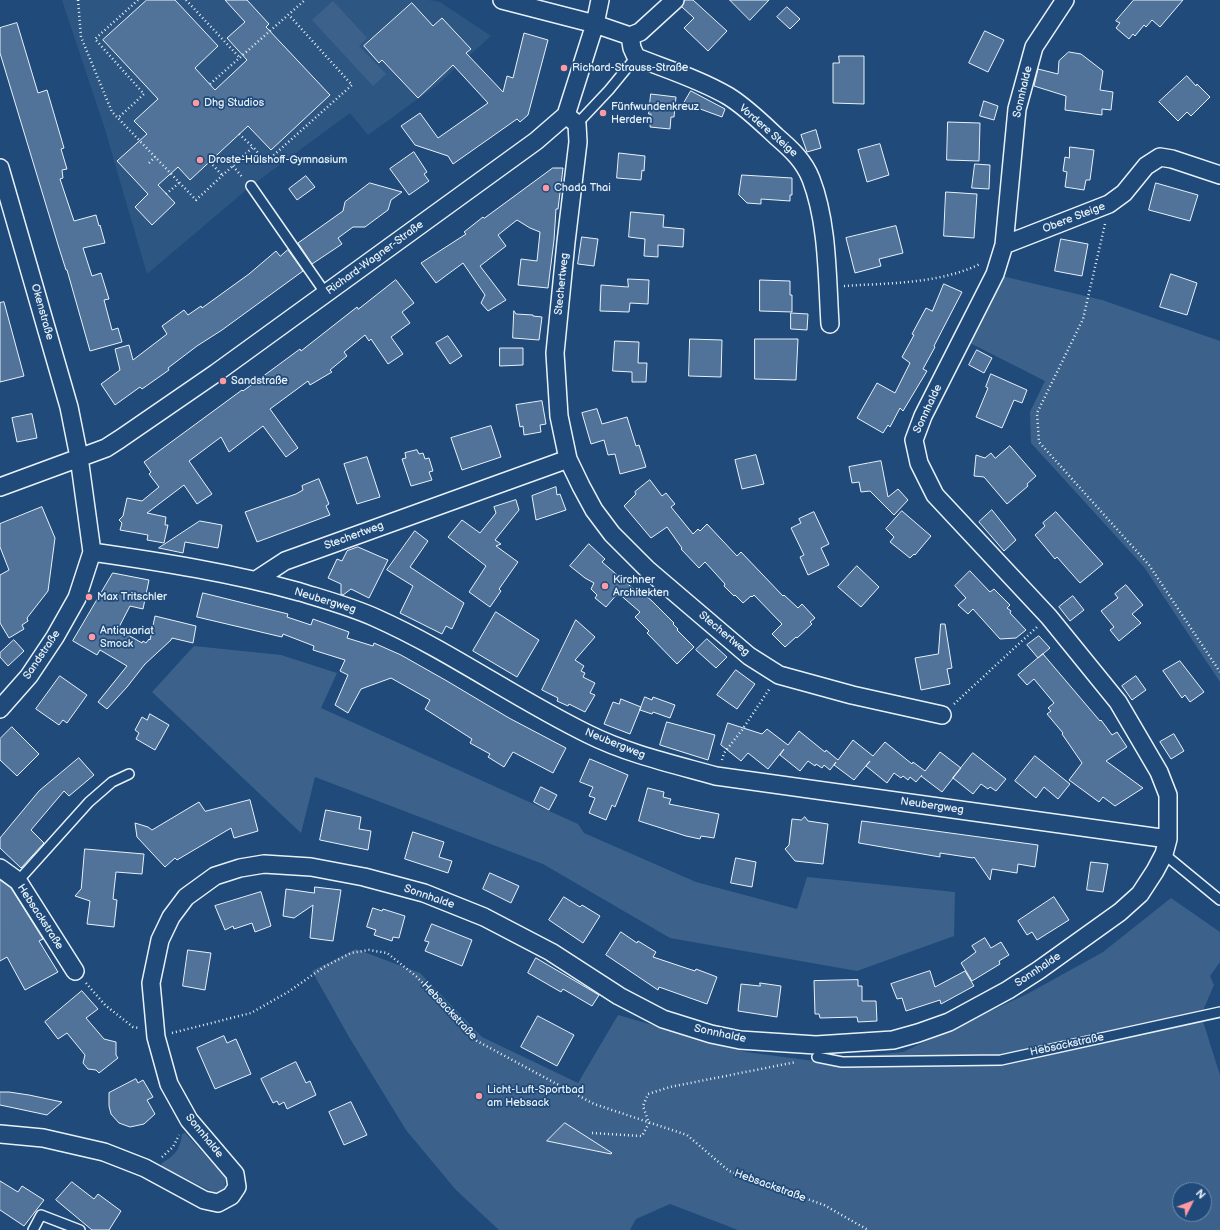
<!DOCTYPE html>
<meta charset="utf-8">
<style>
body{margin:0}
#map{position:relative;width:1220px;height:1230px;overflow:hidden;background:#1f4a7a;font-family:"Balsamiq Sans",sans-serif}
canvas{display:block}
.north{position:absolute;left:1172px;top:1182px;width:40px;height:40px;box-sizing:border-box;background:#1f4a7a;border:1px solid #6f8dac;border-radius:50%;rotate:48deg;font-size:11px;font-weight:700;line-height:16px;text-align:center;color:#e8f1f8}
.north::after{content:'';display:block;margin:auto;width:14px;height:18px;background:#ff9aa2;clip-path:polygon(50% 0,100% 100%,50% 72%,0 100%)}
</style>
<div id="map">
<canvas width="1220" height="1230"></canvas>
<div class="north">N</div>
</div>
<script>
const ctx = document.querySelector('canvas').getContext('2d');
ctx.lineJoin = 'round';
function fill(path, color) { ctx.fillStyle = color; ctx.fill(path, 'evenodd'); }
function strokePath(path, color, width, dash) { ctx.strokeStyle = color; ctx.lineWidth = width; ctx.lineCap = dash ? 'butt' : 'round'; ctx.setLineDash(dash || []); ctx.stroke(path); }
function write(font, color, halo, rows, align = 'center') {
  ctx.font = font + ' "Balsamiq Sans",sans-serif'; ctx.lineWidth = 3.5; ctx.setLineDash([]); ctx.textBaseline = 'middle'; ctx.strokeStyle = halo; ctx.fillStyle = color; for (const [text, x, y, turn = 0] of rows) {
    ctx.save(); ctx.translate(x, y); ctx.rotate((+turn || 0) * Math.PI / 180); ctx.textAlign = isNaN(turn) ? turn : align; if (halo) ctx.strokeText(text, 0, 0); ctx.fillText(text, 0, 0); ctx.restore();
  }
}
const built = new Path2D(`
 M62,0H429L440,2L491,36L437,85L368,135L350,113L251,186L147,274L104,126Z`);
const green = new Path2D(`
 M333,1L367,38L359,46L386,74L373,86L312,20Z
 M1002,276L1102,300L1220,341V682L1144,567L1031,443L1030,412L1045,381L970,343Z
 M194,646L281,655L337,673L321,708L578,824L584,833L696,882L797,909L807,877L955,892L954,936L857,971L670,938L543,864L315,777L301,833L152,692Z
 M1171,898L1220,932V962L1210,976L1214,985L1201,1015L1220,1075V1230H738L670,1204L636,1219L630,1230H499L456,1190L406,1130L349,1037L312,971L356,949L420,973L482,1037L578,1083L618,1015L746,1052L814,1061L903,1052L1029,993L1103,952ZM1180,1190H1204V1214H1180Z
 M185,1133L226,1178L224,1190L218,1193L211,1191L161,1166L162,1163C176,1155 180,1149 182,1134Z`);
const building = new Path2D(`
 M147,0H175L218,46L195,68L215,90L247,60L227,38L245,22L225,0H247L269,24L266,27L330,95L271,150L248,126L190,180L178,167L158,185L175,203L152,225L135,207L148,194L117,161L147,134L134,121L158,99L103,40Z
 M685,0H693L727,31L708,51L684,28L694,18L682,7Z
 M730,0H769L750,20Z
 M1134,0H1183L1160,27L1152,20L1146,27L1144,25L1135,36L1133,34L1129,39L1116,28L1120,23L1116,21Z
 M412,3L433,26L442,18L471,49L466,53L503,92L507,76L513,78L524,33L548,40L528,115L520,122L517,119L453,164L448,156L415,145L401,126L420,113L438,138L488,103L453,65L418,98L382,60L379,63L364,46Z
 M787,7L800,19L790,29L777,17Z
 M17,23L38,93L47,90L64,148L61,149L67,169L62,170L63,178L60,179L74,221L96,215L99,226L100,225L105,243L83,248L92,276L101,273L109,299L104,300L112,330L118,328L122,342L90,351L67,270H66L59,248L0,53V28Z
 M985,31L1004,40L988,72L969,63Z
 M1069,52L1081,54L1103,71L1100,90L1113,92L1111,110L1102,109V115L1065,110L1066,96L1034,86L1038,69L1058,74L1059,61Z
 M839,56H864V104L833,103V63H839Z
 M1187,76L1196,86L1197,84L1210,97L1191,116L1187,112L1178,121L1159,102Z
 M691,91L725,109L722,117L684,103Z
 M651,94L676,97L674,117H671L670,129L650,127L651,114H649Z
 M984,101L998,106L994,120L980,116Z
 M948,122L980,123L979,161L947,160Z
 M816,130L821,148L807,152L801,135Z
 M880,144L889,175L867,182L858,150Z
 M1070,147L1094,150L1090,180H1086L1084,190L1065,187L1067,172L1063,171L1065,157L1069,158Z
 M414,152L427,172L424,174L429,181L409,195L390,169Z
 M619,153L645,156L644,171L642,170L641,180L617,178Z
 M975,164L990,165L989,189L972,188Z
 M553,168H563L558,209H556L554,240L548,288L518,285L521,259L537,261L540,232L530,228L517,220L498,235L506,246L480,266L506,300L488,311L481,303L485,295L463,263L436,283L421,263L466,234L464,232L483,217L484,218Z
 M742,175L792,178V195H790V201L761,199V204L747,203L739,195Z
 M306,176L315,187L297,200L289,189Z
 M370,183L402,192L391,200L388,210L365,227H353L338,238L342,244L312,264L298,243L343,211L345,202Z
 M1156,183L1198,195L1190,221L1149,210Z
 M946,192L977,194L974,238L944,236Z
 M631,212L664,215L663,227L684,229L683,247L658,245V257L644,256L645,239L629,237Z
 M896,226L903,253L879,259L881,266L855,273L846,238Z
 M582,237L598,239L594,266L578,264Z
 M1061,239L1088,244L1082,276L1055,271Z
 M288,250L303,271L222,330L197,346L168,368L169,370L142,389L140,387L115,405L101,384L120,370L115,349L129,345L133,360L167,334L162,326L184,310L188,315L201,306L202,308L249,274L276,251L280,256Z
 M1171,274L1197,283L1187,315L1160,307Z
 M628,279L649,280L648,304L630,303L629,312L600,311L601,285L628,287Z
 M396,280L414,303L402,312L410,323L391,337L403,354L388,364L371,339L369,341L365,335L344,352L347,356L330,370L332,372L310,385L308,381L270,409L298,448L286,457L263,426L229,452L221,437L189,461L212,494L197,504L184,485L147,513L166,517L165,525H168L164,543L147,540L148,535L120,530L122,523L119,520L123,516L127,498L142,501L159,487L149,474L151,472L144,462L242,390L243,391L300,349L301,351L357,307L358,309Z
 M760,280L790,281V295H792V312L760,311Z
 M944,284L962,292L934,346L935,347L923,369L927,371L903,411L900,408L890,427L888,425L883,433L857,418L877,383L895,393L910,363L902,357L914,335L912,334L926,308L932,311Z
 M4,302L24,376L0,382V303Z
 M514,311L516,314L533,315V316L542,317L539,340L513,338Z
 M791,313L808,314L807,330L791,329Z
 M448,336L462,356L450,364L436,343Z
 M690,339L722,340L721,377L689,376Z
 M755,339H798L796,380L755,379Z
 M615,341L639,342L638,363H647L646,382H632V372L613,371Z
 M500,348H523V365L500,366Z
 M977,350L992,358L984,373L969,365Z
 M991,374L1027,390L1022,403L1014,400L1002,428L976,417L988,388L986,387Z
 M542,401L546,424L540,425L541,432L524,435L523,426L520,427L516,405Z
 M597,409L602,424L627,417L636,446L639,445L646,467L620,474L615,454L608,455L604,440L591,444L582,413Z
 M32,414L37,438L17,442L12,418Z
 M491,426L501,457L462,470L451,438Z
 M1010,446L1036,476L1027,484L1028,486L1007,504L984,477L974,476L976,455L985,458L991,453L995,458Z
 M417,450L419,454L423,453L425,459L429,458L433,471L429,472L432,480L411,486L402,459L406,458L405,453Z
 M756,455L764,484L742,489L735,460Z
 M367,457L380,497L357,504L344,464Z
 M881,461L888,497L898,489L908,500L894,515L870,491L861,492L859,482L852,483L849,467Z
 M319,479L329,504L326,506L330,515L257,542L245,512L296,494L303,490L302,486Z
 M650,480L662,496L666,493L675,504L671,507L693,534L698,529L700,531L707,524L737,556L741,552L783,596L784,595L798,608L802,604L815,618L810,622L812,624L797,638L796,637L785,647L772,634L782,624L754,595L752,597L751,596L743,603L735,595L734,596L724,586L725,584L705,562L699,568L681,549L682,548L667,527L651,538L624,506L636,494L635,492Z
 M556,487L557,495L560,494L566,510L536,520L532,496Z
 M516,500L519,510L495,540L501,544L496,546L518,562L499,589L501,591L490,607L469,592L486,566L448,537L462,520L480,533L496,513L494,507Z
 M42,507L55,538L48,591L27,618L28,621L22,625L24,629L9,638L0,623V575L9,570L0,547V524Z
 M992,510L1016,540L1004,551L979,522Z
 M902,511L931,536L915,555L914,554L910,558L890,542L894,537L886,529Z
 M814,512L829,544L821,548L829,565L808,575L800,557L804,555L791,528L801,523L799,519Z
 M1056,512L1103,564L1080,583L1057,557L1055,559L1035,535L1045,526L1043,523Z
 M200,521L222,525L218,548L185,542L183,553L159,548Z
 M415,531L428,541L410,567L464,603L452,629L446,626L442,634L400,613L413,586L387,570Z
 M589,544L605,559L602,562L636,591L638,589L652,601L674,623L673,624L678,629L677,630L694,647L677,664L647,633L649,631L635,617L640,612L618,593L606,607L595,598L597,595L591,589L594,583L585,578L570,566Z
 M358,547L388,560L369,598L351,589L343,595L341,594V584L328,578L337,559L342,561L347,551Z
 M857,566L879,587L861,607L838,587Z
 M970,571L990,592L994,589L1010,605L1007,608L1011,611L1010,613L1026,630L1016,638L1000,639L973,609L968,614L958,605L966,598L955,586Z
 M113,573L149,580L143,609L130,606L118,629L142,643L143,641L146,643L149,639L150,640L155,616L196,626L193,643L172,638L171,640L144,665L145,664L127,687L107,709L98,702L127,666L100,650L97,655L73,641Z
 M1126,585L1143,605L1132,614L1141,623L1119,641L1110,630L1114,627L1101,611L1118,598L1115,594Z
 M203,593L288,614L287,617L311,625L313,619L349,632L347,638L373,646L374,643L401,655L447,681L509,718L566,748L553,773L513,752L504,767L488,757L490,754L470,743L472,739L425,709L430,700L391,678L361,689L348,713L335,705L348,675L340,671L345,660L313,650L314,646L283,634L282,637L197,617Z
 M1073,596L1084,610L1070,621L1059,607Z
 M496,612L539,640L517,677L473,651Z
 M576,620L595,637L575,660L584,666L581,671L585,673L583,677L595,683L590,693L595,695L585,712L569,704L568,706L557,701L558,698L542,690Z
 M941,624H945L952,668L947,669L950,684L921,690L915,658L938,654Z
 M1039,636L1050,648L1038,658L1027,645Z
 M707,639L727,657L716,668L696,650Z
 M14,640L24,651L8,666L0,657V653Z
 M1043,654L1100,721L1101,720L1112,735L1117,732L1127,747L1106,761L1143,788L1115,806L1103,797L1099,802L1069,780L1082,763L1062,734L1063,733L1047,714L1051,711L1048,708L1054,703L1034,679L1027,685L1018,675Z
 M1180,661L1204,692L1190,702L1185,695L1182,698L1163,671Z
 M736,670L755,684L737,709L717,695Z
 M60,676L87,695L67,723L63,720L59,725L36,709Z
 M1136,676L1146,690L1132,700L1122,686Z
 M645,697L652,700L653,697L675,705L670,718L653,712L652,714L640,710Z
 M621,699L641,707L630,734L604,724L613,702L619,704Z
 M150,714L169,725L155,750L136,739L139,733L135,730L142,717L147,720Z
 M667,722L715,735L708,760L660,745Z
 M728,723L762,734L767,729L788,745L799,731L825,752L826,750L838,760L853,740L873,756L885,742L912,764L913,762L925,771L940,752L961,768L942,792L921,776L922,775L916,782L910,777L908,780L903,776L901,778L894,773L887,783L866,766L870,761L854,780L834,765L836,762L830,770L824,765L822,768L816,764L815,766L808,761L800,771L780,755L784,749L768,769L748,753L741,761L721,745Z
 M12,727L39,754L17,776L0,760V739Z
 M1174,734L1184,751L1171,759L1160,742Z
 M973,753L1006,779L996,791L990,787L988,789L981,784L973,794L953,778Z
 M1035,756L1070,784L1058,799L1044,787L1036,798L1015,781Z
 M79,758L94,775L69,796L64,791L31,830L44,843L21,868L0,848V838L39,791Z
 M590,759L628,775L615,807L612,805L606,820L589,813L595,798L589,796L593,787L580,782Z
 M541,787L557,795L549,810L534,802Z
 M648,788L664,792L663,797L671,799L669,804L719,814L714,838L701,836L700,839L686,836L639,821Z
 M250,800L258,831L234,838L231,828L177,860L175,858L165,867L137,837L135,823L148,827L152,830L199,802L205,811Z
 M326,810L361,817L359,829L371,831L368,850L320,840Z
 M805,817L808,821L828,824L823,864L795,861L785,849L789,845L792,819L801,820Z
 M862,821L1038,845L1035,867L1018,864L1017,873L992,869L990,880L974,857L973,858L940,853V857L859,843Z
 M413,832L444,842L439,857L452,861L448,873L405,859Z
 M85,849L144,854L142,874L116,872L113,899L117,900L114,927L87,924L90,901L75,896L81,889Z
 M736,858L756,862L752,887L731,883Z
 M1091,862L1108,864L1103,892L1087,890Z
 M490,873L519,886L511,903L483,889Z
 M0,880L11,888L43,939L39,941L58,972L25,990L7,957L0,961Z
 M315,887L341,890L333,941L310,938L313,905L294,918L283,916L286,889L314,893Z
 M261,892L271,926L255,932L252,923L234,929L233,926L225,930L215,906Z
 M564,897L580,907L582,905L600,916L583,943L549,920Z
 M1054,897L1069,920L1037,940L1032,932L1027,935L1018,921Z
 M373,908L382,911L383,909L405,916L399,938L393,937L392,941L374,935L376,930L367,927Z
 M432,924L472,940L462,966L425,951L429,942L425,941Z
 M621,932L637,943L638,941L656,952L653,957L695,971L696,969L717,977L707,1004L659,987L658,990L606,955Z
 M985,938L991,948L1001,942L1009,955L999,961L1000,964L972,981L961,963L976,952L972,946Z
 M188,950L211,953L205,990L183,986Z
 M536,958L599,995L592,1006L563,989L561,992L528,973Z
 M930,971L935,987L965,971L974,986L941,1004L940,1000L906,1011L902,998L897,999L891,984Z
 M858,980V986H862V1001H876L877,1021L858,1022L857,1017L820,1018L819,1014H815L814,981Z
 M760,983L781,986L777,1017L738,1011L741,984L760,986Z
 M82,991L98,1009L86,1018L104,1039L116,1042V1055L118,1058L99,1073L96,1070L88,1069L83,1063L85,1055L67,1033L58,1039L45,1022Z
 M538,1016L574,1035L557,1066L521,1047Z
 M224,1036L227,1043L236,1039L251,1074L215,1089L197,1048Z
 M296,1062L306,1083L310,1081L316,1095L287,1109L284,1102L279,1105L277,1101L273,1103L261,1079Z
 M136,1079L138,1083L143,1080L153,1097L147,1100L155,1114L144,1124L130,1127L119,1123L111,1114L109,1106V1093Z
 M0,1092H9L29,1095L62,1102L47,1115L0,1105Z
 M351,1102L367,1135L344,1145L329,1112Z
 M565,1123L612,1153L611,1154L547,1141Z
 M0,1181L18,1192L22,1186L44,1200L24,1226L0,1210Z
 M72,1182L94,1199L98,1194L121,1211L109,1230H92L56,1200Z`);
const path = new Path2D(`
 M78,0L81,37L112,112L118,118
 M138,0L95,39L144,94L118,118L196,200L253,147L266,162L352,85L289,15
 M186,0L240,58
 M210,84L305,0
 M239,134L253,147
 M210,162L223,176
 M149,163L155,157
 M233,166L243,178
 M166,194L179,183
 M1105,224L1083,319L1037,413L1039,442L1149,565L1220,672
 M844,286C889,283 939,284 980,264
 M954,704L1037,627
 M722,760L724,753L742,730L770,688
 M86,983L105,1005L133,1027L139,1028
 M172,1033L251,1013L288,992L324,967L351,953L369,950L387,953L417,977L477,1041L594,1104L687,1135L729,1171L824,1205L868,1230
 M592,1133L642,1136L649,1123L643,1106L648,1094L670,1087L796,1062
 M162,1157L173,1147L179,1135`);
const lane = new Path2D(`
 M577,124L609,90L636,57
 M251,186L326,294
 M1164,854L1220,900
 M18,881L89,802L112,782L129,774
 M817,1057L842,1062L1001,1060L1220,1012
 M33,1230L41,1215L80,1230`);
const street = new Path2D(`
 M502,0L595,24L630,36L640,32L675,0
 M630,36L632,48L636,57C666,69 699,79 728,96C746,107 762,123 777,137C791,149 804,161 811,179C828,223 827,277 830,324
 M566,115L577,124L578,142L566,242L555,353L559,416L568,459L581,486L594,510L612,534L647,569L749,656L779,675L852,695L942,715
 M0,168L69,407L79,457L92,552L77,598L55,637L29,676L0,709
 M1004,245L1109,204L1124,193L1146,166L1160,157L1172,159L1220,175
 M0,487L106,448L120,439L216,373L536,141L566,115L595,24L600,0
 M92,552C162,562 232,573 300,592C326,600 352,607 376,618C450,651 516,699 588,734C628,754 673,764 716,776L1168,839
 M256,580L285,561L568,459
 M0,868L18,881L75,971
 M0,1134L43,1138L104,1152L145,1168L204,1200L218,1203L231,1196L237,1187L235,1174L189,1120L169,1084L156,1037L151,983L160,940L171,917L186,897L215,876L240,868L264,864L311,867L364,877L424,893L484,917L551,952L619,996L663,1019L711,1034L740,1040L816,1045L893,1040L918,1033L949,1022L1008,990L1039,970L1120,912L1140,894L1155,871L1164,854L1168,839V795L1159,772L1118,702L1049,617L935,495L919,463L914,440L923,416L995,274L1004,245L1017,109L1034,47L1065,0`);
const markers = [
 [564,68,4,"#ff9aa2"],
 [196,103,4,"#ff9aa2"],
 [603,113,4,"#ff9aa2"],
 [200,160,4,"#ff9aa2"],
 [546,188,4,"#ff9aa2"],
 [223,381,4,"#ff9aa2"],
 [605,586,4,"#ff9aa2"],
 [89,597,4,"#ff9aa2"],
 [92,637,4,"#ff9aa2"],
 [479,1096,4,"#ff9aa2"]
];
const poiNames = [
 ["Richard-Strauss-Straße",572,68],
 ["Dhg Studios",204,103],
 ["Fünfwundenkreuz",611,107],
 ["Herdern",611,120],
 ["Droste-Hülshoff-Gymnasium",208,160],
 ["Chada Thai",554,188],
 ["Sandstraße",231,381],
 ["Kirchner",613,580],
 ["Architekten",613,593],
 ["Max Tritschler",97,597],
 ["Antiquariat",100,631],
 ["Smock",100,644],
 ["Licht-Luft-Sportbad",487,1090],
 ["am Hebsack",487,1103]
];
const streetNames = [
 ["Sonnhalde",1023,92,-77],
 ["Vordere Steige",768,131,41],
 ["Obere Steige",1074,218,-21],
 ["Richard-Wagner-Straße",375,258,-36],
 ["Stechertweg",562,284,-84],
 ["Okenstraße",42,312,74],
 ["Sonnhalde",928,409,-65],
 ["Stechertweg",354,536,-20],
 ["Neubergweg",325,601,17],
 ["Stechertweg",724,634,40],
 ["Sandstraße",42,655,-56],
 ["Neubergweg",615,744,22],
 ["Neubergweg",932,806,8],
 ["Sonnhalde",429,897,19],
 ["Hebsackstraße",40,917,57],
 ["Sonnhalde",1038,970,-34],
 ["Hebsackstraße",449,1011,47],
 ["Sonnhalde",720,1034,12],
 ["Hebsackstraße",1067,1045,-12],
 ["Sonnhalde",204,1136,51],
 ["Hebsackstraße",770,1186,20]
];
fill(built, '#2e5683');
fill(green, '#3c628c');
fill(building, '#517399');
strokePath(building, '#e8f1f8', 1);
strokePath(lane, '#e8f1f8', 12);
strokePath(street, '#e8f1f8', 20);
strokePath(path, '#e8f1f8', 2.5, [1, 3]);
strokePath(lane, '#1f4a7a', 9);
strokePath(street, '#1f4a7a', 17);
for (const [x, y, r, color] of markers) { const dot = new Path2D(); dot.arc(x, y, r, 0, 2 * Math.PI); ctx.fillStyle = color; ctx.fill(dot); strokePath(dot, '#1f4a7a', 1.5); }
write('11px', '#e8f1f8', '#1f4a7a', poiNames, 'left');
write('11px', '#e8f1f8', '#1f4a7a', streetNames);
</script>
